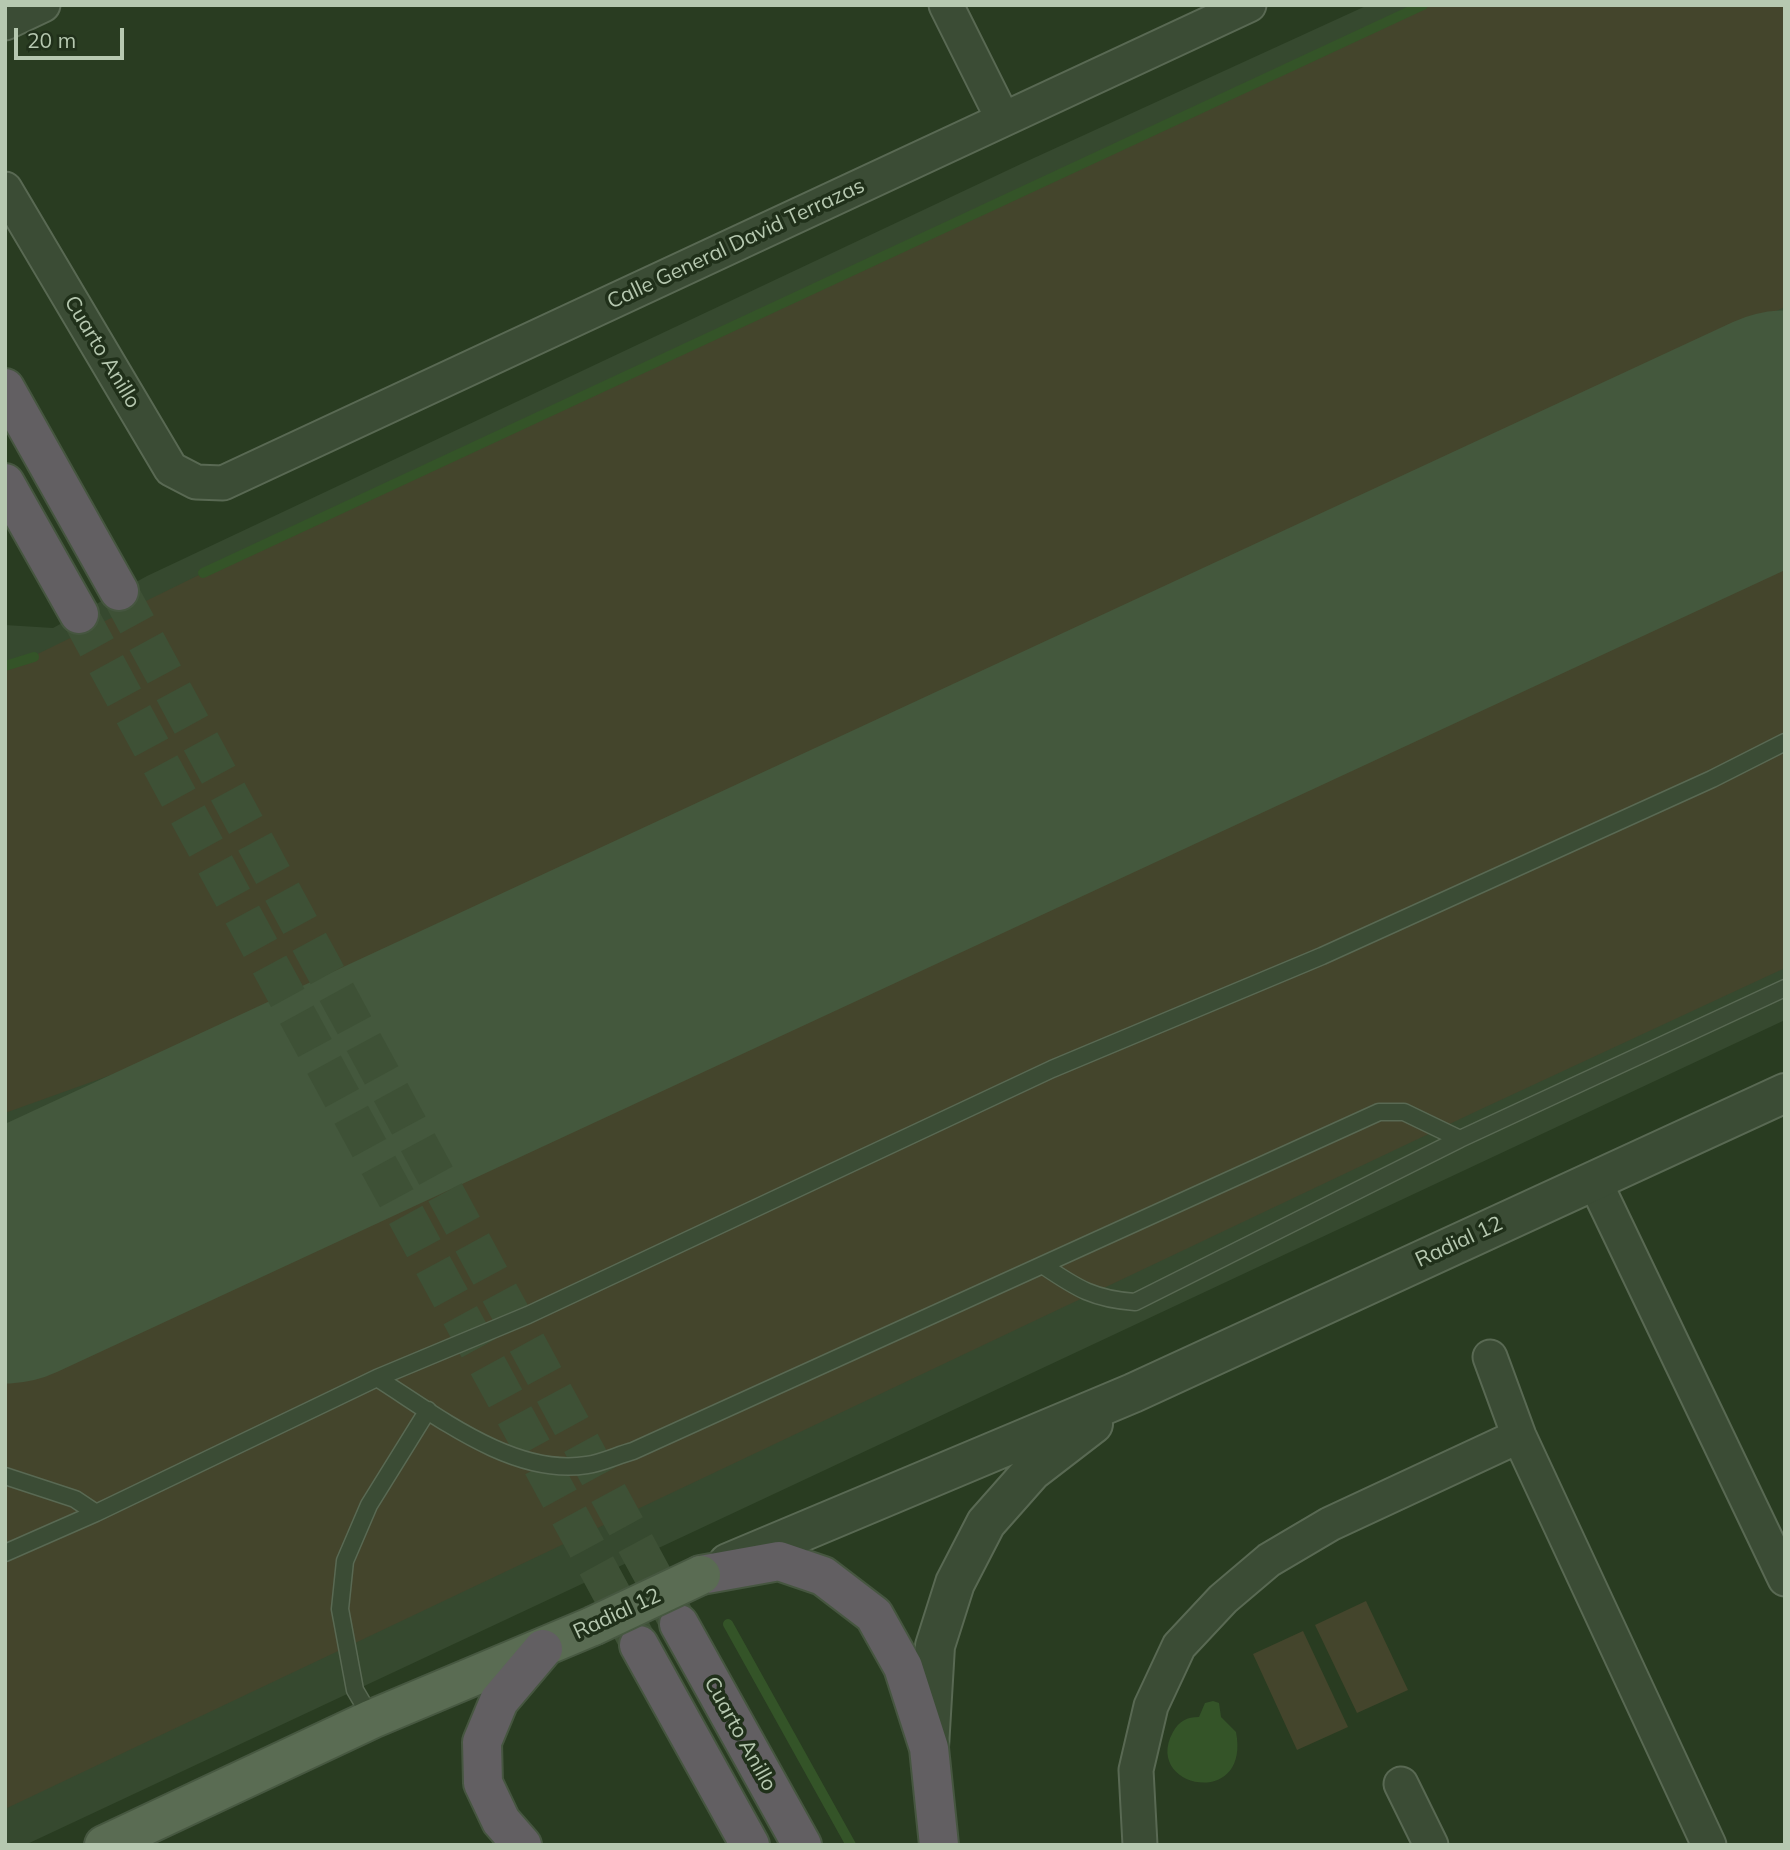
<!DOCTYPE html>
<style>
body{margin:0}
#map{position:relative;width:1790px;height:1850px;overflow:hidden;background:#293c21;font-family:Mulish,sans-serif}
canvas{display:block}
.frame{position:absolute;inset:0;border:7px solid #b6c8b0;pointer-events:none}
.scale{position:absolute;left:14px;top:28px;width:110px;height:32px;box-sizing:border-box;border:4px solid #b6c8b0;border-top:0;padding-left:9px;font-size:21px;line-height:24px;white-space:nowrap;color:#b6c8b0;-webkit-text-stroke:5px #20301a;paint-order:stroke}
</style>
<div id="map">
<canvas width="1790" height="1850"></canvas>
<div class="frame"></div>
<div class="scale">20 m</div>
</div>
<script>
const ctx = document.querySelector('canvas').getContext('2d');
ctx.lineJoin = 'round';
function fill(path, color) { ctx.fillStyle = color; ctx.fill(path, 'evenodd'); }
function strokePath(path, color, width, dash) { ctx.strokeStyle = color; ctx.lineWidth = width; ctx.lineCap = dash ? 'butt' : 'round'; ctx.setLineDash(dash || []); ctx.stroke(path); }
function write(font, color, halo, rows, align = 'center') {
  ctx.font = font + ' Mulish,sans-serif'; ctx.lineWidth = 7; ctx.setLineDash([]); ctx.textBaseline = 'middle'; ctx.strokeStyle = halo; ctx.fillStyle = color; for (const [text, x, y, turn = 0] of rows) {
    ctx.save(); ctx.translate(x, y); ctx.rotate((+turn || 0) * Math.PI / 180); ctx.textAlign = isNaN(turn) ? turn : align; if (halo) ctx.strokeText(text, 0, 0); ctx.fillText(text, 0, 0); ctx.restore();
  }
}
const airport = new Path2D(`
 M1368,5H1785V1020L25,1845H5V625L53,628L147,576L1023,163Z`);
const green = new Path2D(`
 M1423,5H1785V307L164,1056L5,1113V670L203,573Z
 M1785,557V968L1477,1111L5,1809V1369Z
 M1366,1601L1408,1690L1357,1713L1315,1625Z
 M1303,1631L1348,1727L1297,1750L1253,1654Z`);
const water = new Path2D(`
 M1213,1701L1219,1703L1221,1717L1236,1732C1251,1810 1142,1788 1173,1732C1179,1721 1187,1717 1199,1717L1205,1703Z`);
const stream = new Path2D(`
 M203,573L1423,5
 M5,666L34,657
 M728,1624L851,1845`);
const runway = new Path2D(`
 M5,1260L1785,434`);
const trunkTunnel = new Path2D(`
 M119,591L678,1622
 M79,614L638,1642`);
const service = new Path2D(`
 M1044,1266C1078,1289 1094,1299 1135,1302L1460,1139L1785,988
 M377,1378C436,1415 513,1477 587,1465C602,1463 618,1455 633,1451L1379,1112H1404L1460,1139
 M5,1476L75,1499L96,1513
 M5,1553L96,1513L377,1378L528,1315L1052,1069L1322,956L1712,779L1785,742
 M372,1719L355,1690L340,1609L345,1561L369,1505L428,1410`);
const minor = new Path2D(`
 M946,5L1003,119
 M5,23L43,5
 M5,189L171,469L196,482L223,483L1249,5
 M1594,1180L1785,1579
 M1490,1357L1519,1436L1709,1845
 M1401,1784L1431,1845
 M1140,1845L1136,1770L1151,1706L1179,1646L1223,1599L1269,1560L1330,1524L1519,1436`);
const tertiary = new Path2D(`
 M728,1563L1133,1393L1785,1093
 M929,1747L935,1646L955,1583L986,1523L1032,1471L1093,1424`);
const primary = new Path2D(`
 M104,1845L372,1719L593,1626`);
const trunk = new Path2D(`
 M5,388L119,591
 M5,483L79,614
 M701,1575L779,1561L823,1576L874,1615L903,1667L929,1748L939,1845
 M679,1624L802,1845
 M639,1645L750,1845
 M522,1845L501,1821L483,1783L482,1742L499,1701L543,1649`);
const primaryBridge = new Path2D(`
 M593,1626L701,1575`);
const streetNames = [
 ["Calle General David Terrazas",736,244,-25],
 ["Cuarto Anillo",102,352,59],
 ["Radial 12",1459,1242,-25],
 ["Radial 12",617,1614,-25],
 ["Cuarto Anillo",740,1734,61]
];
fill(airport, '#36492f');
fill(green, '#44452c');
fill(water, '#345428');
strokePath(stream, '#345428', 10);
strokePath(runway, '#44583d', 247);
strokePath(trunkTunnel, '#3e5136', 38, [38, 19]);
strokePath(service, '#596953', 19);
strokePath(minor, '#596953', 37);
strokePath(tertiary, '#596953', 42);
strokePath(primary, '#475841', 42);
strokePath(trunk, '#465640', 42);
strokePath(service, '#3b4c35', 16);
strokePath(minor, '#3b4c35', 33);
strokePath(tertiary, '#3b4c35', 38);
strokePath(primary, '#5a6c53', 38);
strokePath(trunk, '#625f62', 38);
strokePath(primaryBridge, '#475841', 42, []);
strokePath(primaryBridge, '#5a6c53', 38);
write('21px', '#b6c8b0', '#20301a', streetNames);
</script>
